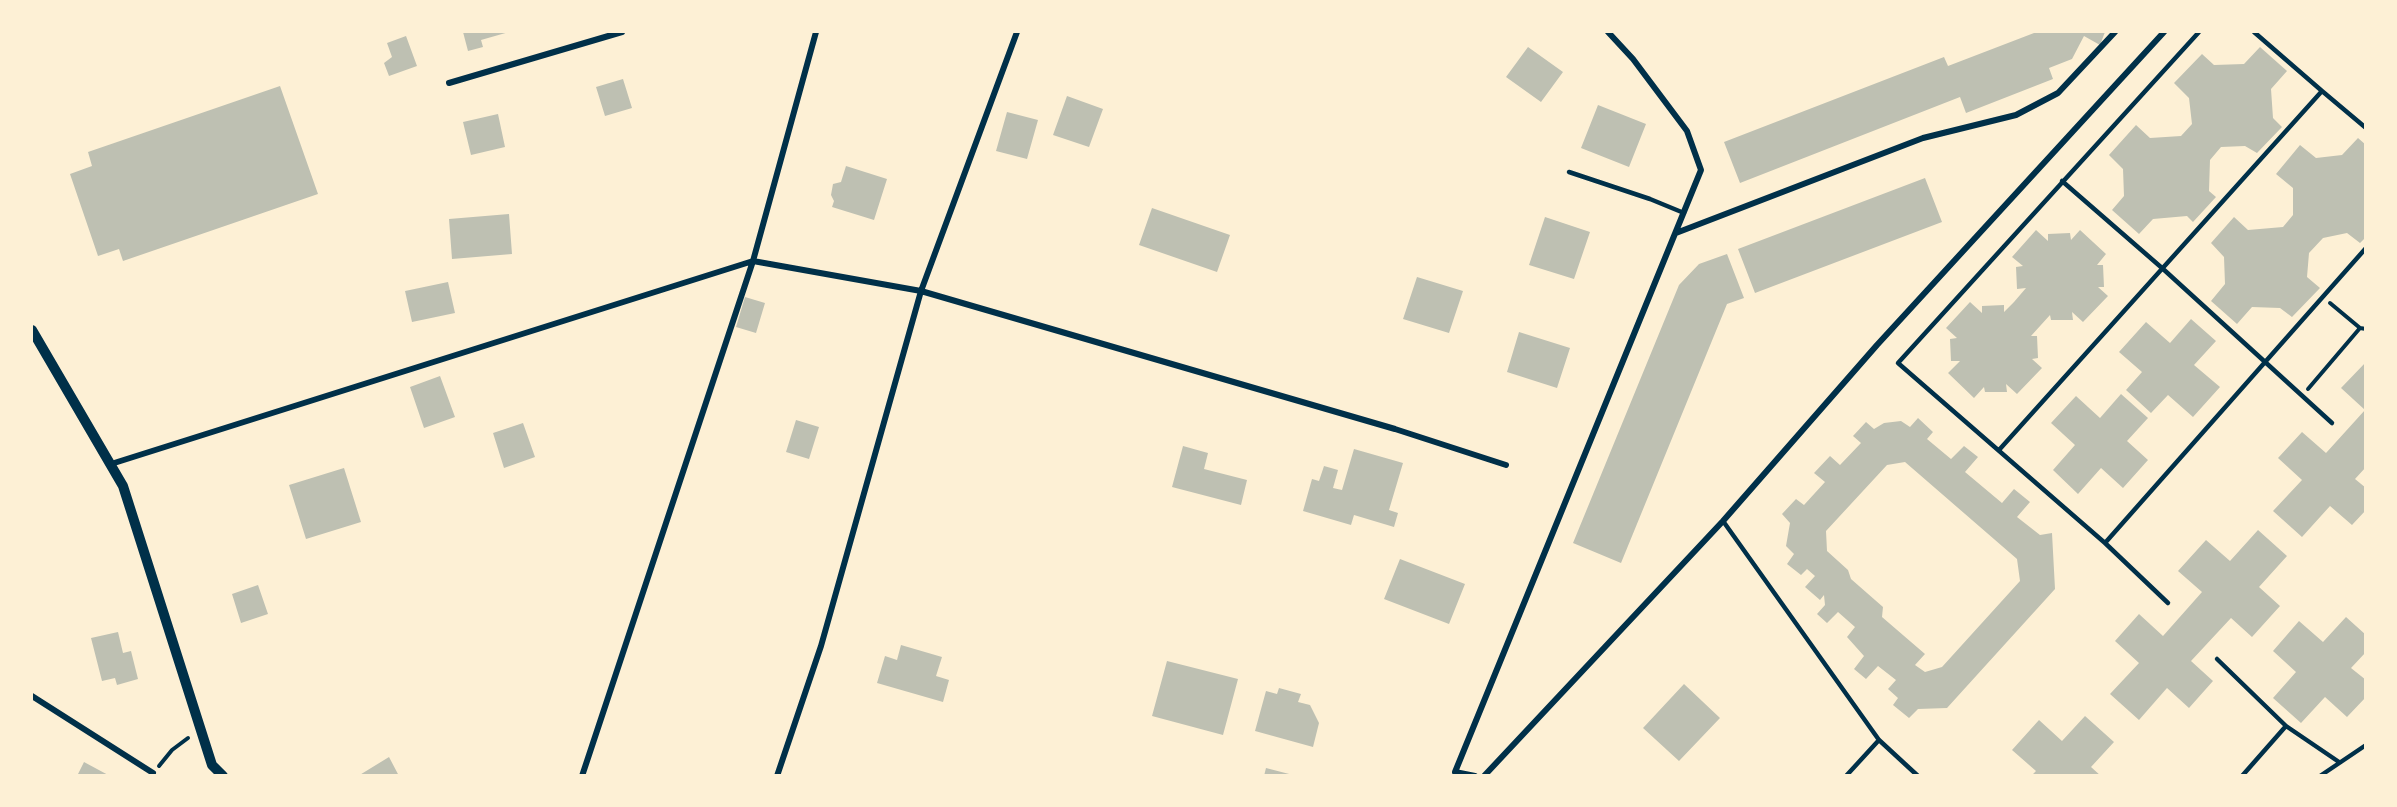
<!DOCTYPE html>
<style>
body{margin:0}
#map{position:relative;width:2397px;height:807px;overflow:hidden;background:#fdf0d5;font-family:"Fira Sans Condensed",sans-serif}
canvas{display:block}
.frame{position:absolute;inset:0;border:33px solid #fdf0d5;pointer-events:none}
</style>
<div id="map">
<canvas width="2397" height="807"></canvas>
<div class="frame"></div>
</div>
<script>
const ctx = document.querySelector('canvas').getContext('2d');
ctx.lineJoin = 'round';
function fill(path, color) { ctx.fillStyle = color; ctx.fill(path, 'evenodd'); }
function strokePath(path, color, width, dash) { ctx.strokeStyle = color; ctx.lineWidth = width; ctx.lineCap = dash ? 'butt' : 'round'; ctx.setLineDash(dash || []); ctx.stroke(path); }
const building = new Path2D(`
 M463,32H509L481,40L483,47L468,51Z
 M2034,33L2105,32L2100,45L2084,36L2072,59L2049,68L2053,79L1966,113L1960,97L1740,183L1724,142L1944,57L1948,66Z
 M406,36L417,66L389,76L384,63L392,57L387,43Z
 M1528,47L1563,72L1541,102L1506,77Z
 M2260,47L2287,71L2271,89L2273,118L2282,127L2257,153L2245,146L2221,147L2210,160L2209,191L2216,197L2193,222L2187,216L2153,219L2139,234L2112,210L2124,196L2123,169L2109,155L2136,125L2150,138L2181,136L2192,124L2189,98L2174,83L2202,54L2214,65L2244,64Z
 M623,79L632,108L605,116L596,87Z
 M280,86L318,194L123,261L119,249L98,256L70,174L92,166L88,152Z
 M1067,96L1103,109L1089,147L1053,135Z
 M1598,105L1646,124L1629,167L1581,148Z
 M1007,112L1038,120L1027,159L996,151Z
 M498,114L505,147L471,155L463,122Z
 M2358,138L2366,145V237L2360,243L2347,233L2323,238L2309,253L2307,277L2320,288L2292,317L2280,308L2252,307L2237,324L2211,301L2225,284L2224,257L2211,243L2234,217L2248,230L2283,227L2293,215V188L2276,174L2300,145L2316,158L2342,155Z
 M846,166L887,179L874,220L832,207L834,201L831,195L833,184L841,182Z
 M1925,178L1942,222L1755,293L1738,249Z
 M1152,208L1230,235L1217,272L1139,245Z
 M509,214L512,254L452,259L449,219Z
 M1545,217L1590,232L1574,279L1529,265Z
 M2036,230L2048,241V234L2070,233L2071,240L2080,230L2106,254L2097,265H2103L2104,287H2098L2108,296L2083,322L2072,312L2073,320H2051L2050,315L2031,336H2037L2038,358L2032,359L2042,368L2017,394L2006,384L2007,392H1985L1984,387L1974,398L1948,373L1960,361H1951L1950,339L1957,338L1946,328L1970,302L1982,313V306L2004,305V312L2014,302L2026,288L2017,289L2016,267L2023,266L2012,257Z
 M1727,254L1744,298L1727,304L1621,563L1573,543L1679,285L1699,264Z
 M1417,277L1463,291L1449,333L1403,319Z
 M448,282L455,313L412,322L405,291Z
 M745,297L765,303L756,333L736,327Z
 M2191,319L2216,341L2194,365L2220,387L2193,417L2168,395L2151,413L2126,390L2142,372L2119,352L2146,322L2170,343Z
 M1519,332L1570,348L1557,388L1507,372Z
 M2366,362V467L2355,479L2366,488V510L2352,525L2330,506L2302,537L2273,511L2302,480L2278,458L2302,432L2326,453L2365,410L2341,388Z
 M440,376L455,417L424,428L410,387Z
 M2121,394L2148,418L2127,441L2148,460L2123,488L2101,468L2078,494L2053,470L2075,445L2051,423L2076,396L2100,418Z
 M1918,418L1933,432L1927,439L1951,459L1964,446L1978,457L1965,472L2002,503L2014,489L2030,502L2017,517L2040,535L2052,533L2055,589L1947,708L1918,709L1909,718L1893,705L1898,698L1888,689L1896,680L1878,666L1866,679L1854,669L1864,656L1847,637L1855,627L1838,612L1827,623L1817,614L1825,605L1824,595L1820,600L1805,587L1815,576L1807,569L1801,575L1787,564L1794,554L1786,546L1790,523L1782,514L1796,499L1804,505L1825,482L1814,473L1830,456L1840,465L1861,443L1853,436L1866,422L1874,429L1884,423L1901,421L1910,427ZM1905,462L2017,559L2020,581L1942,667L1925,672L1915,665L1925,654L1882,617L1883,607L1851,579L1848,570L1827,551L1826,531L1887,465Z
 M796,420L819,427L809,459L786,452Z
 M523,423L535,457L504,468L493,433Z
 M1183,446L1208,453L1204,469L1247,480L1241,505L1172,487Z
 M1354,449L1403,463L1389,510L1398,513L1394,527L1354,515L1351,525L1303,511L1312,479L1319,481L1324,466L1338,470L1333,488L1342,490Z
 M344,468L361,522L306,539L289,485Z
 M2258,530L2287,556L2259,587L2280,606L2252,637L2231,618L2191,661L2213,681L2189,708L2167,688L2139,720L2110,694L2139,663L2115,641L2139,614L2163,636L2202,592L2178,571L2206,540L2230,561Z
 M1400,559L1465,584L1449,624L1384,599Z
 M258,585L268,614L241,623L232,594Z
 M2346,617L2366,635V652L2351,668L2366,680V697L2347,717L2325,697L2301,723L2273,698L2296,672L2273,651L2299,621L2323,642Z
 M118,632L123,653L131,651L138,679L117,685L115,678L102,681L91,638Z
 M901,645L942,657L936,676L949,680L943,702L877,683L885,656L897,660Z
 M1167,661L1238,679L1223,735L1152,716Z
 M1684,684L1720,718L1679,761L1643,728Z
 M1279,688L1301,694L1298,702L1310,705L1319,723L1313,747L1255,731L1266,691L1277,694Z
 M2085,716L2114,742L2091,767L2101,776H2031L2036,771L2012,750L2039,720L2062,741Z
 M389,757L399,776H358Z
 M84,762L110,776H77Z
 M1266,768L1293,775V776H1264Z`);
const path = new Path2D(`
 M2330,303L2360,328
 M2308,389L2360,328L2366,329
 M159,766L172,750L188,738`);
const service = new Path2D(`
 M2322,91L2366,128
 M1569,172L1650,199L1684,213
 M2062,181L2162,268L2332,423
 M1999,450L2322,91L2254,32
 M1723,521L1879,740L1918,776
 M2105,543L2366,248
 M2168,603L2105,543L1898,363L2199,32
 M2217,659L2286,726L2339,762
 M1846,776L1879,740
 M2242,776L2286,726
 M2320,776L2366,745`);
const minor = new Path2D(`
 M449,83L622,32
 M1676,233L1923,138L2016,115L2058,93L2115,32
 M111,464L753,261L921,291L1395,429L1506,465
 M32,696L153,773
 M582,776L753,261L816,32
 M777,776L821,646L921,291L1017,32
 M1475,776L1455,772L1701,170L1687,131L1633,59L1608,32
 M1484,776L1723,521L1877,345L2164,32`);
const tertiary = new Path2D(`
 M32,330L123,486L212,765L223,776`);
fill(building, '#bec0b2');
strokePath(path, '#003049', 4);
strokePath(service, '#003049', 4.5);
strokePath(minor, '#003049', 6);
strokePath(tertiary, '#003049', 10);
</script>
